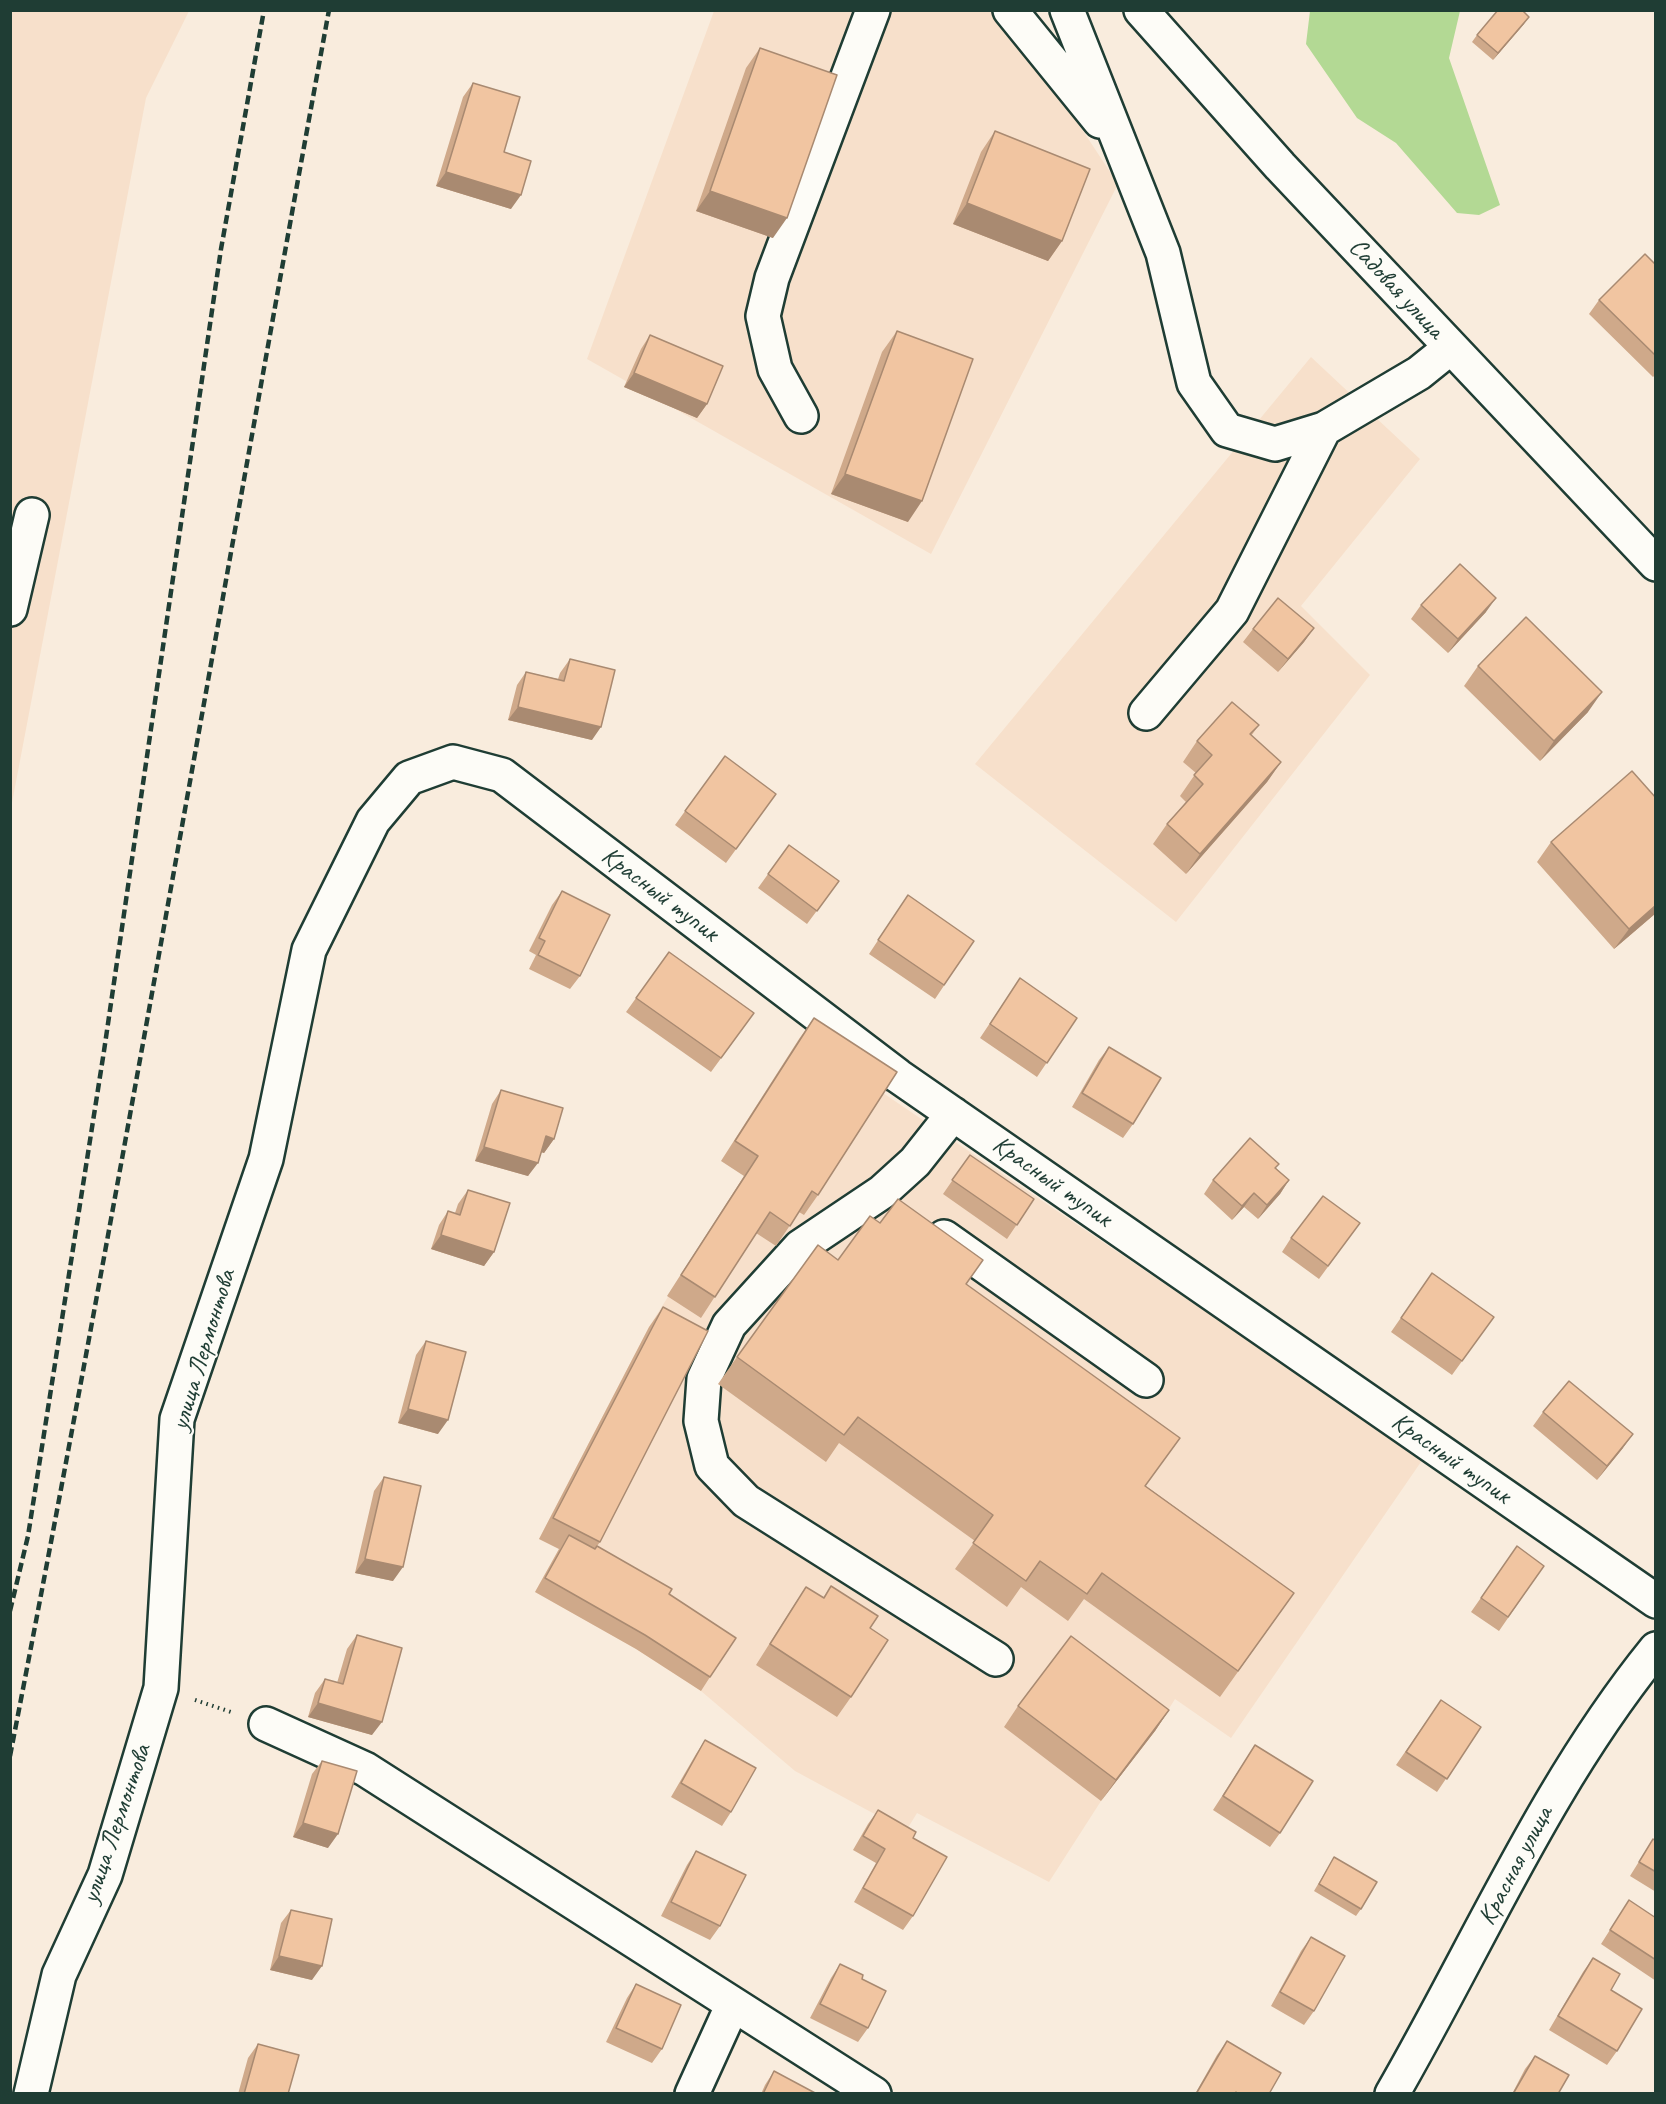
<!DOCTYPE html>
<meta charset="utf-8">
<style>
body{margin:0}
#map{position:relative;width:1666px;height:2104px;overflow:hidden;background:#f9ecdd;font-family:Caveat,sans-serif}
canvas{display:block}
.frame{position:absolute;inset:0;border:12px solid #1f3d34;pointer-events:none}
</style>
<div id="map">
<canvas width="1666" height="2104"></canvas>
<div class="frame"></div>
</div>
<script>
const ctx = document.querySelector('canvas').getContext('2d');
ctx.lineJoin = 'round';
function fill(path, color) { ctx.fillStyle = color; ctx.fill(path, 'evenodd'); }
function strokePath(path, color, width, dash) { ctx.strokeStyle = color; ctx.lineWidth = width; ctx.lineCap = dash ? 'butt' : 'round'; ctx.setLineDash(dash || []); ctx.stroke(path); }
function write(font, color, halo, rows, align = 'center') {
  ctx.font = font + ' Caveat,sans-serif'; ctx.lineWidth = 4.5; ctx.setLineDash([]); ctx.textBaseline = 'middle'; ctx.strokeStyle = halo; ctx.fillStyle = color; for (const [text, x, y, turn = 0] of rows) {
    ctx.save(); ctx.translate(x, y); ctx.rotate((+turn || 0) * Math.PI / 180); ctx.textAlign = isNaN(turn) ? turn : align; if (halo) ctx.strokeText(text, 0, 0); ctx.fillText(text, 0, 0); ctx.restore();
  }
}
const built = new Path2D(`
 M11,11H189L146,98L11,808Z
 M714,11H1004L1118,184L931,554L587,359Z
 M1311,357L1420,459L1301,606L1370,675L1176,922L975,764Z
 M883,1093L1423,1459L1231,1738L1175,1699L1155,1731L1101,1801L1049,1882L917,1813L906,1831L795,1771L701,1691L636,1649L535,1592L559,1549L539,1539L649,1327L744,1176Z`);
const green = new Path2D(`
 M1310,11H1460L1449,58L1500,205L1479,215L1457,213L1396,143L1357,118L1306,44Z`);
const path = new Path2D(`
 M195,1700L231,1712`);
const minor = new Path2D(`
 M1010,10L1100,121
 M1067,10L1163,253L1194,383L1227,430L1275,444L1324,429L1419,373L1450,348
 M801,416L775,369L763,316L772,278L873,10
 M10,609L32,515
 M1146,713L1232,611L1324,429
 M953,1114L915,1162L882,1192L800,1247L729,1325L704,1379L701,1421L712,1466L746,1501L996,1659
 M944,1237L1146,1380
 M266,1724L365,1769L733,2004
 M31,2094L59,1975L105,1875L161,1688L177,1419L266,1159L309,950L373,821L409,778L453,762L502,775L898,1076L1656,1601
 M692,2094L733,2004L874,2094
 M1392,2094C1478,1945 1547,1783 1656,1649`);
const major = new Path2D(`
 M1141,10L1280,166L1656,564`);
const rail = new Path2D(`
 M10,1611L28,1536L104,1051L221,249L264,10
 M10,1756C123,1175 222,592 329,10`);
const wall = new Path2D(`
 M1524,24L1493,60L1472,42L1477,35Z
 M760,48L773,238L696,211L746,68Z
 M473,83L504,152L511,209L436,186L463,97Z
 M995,131L1062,241L1048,261L953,224L981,152Z
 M1656,265V374L1653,377L1589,314L1599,300Z
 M897,331L908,522L831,494L882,352Z
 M650,335L707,404L697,418L624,387L641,349Z
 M1421,605L1486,612L1448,653L1411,619Z
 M1314,628L1304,642L1278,672L1243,642L1253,629Z
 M570,659L592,740L508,720L517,685L526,672L558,679L560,673Z
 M1478,666L1588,712L1540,761L1464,686Z
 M1259,725L1251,736L1281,762L1267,782L1186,874L1153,844L1167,824L1186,802L1180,796L1196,773L1183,762L1197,741Z
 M725,756L766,808L726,863L675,825Z
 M1551,842L1656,913L1614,949L1537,862Z
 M789,845L839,881L807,924L758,888Z
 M562,891L580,976L570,989L529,969L536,955L529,951L552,905Z
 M908,895L974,941L935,999L869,954Z
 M669,952L754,1013L711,1072L626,1012Z
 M1020,978L1077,1018L1037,1077L980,1038Z
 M814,1018L818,1195L804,1215L799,1212L776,1246L756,1233L701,1318L667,1296L744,1176L721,1161L799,1039Z
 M1109,1047L1133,1124L1123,1138L1072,1107L1099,1060Z
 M501,1090L554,1139L544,1153L541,1152L528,1176L475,1161L492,1104Z
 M970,1155L1034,1199L1007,1239L943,1194Z
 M1276,1168L1289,1180L1280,1194L1258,1219L1244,1207L1232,1220L1204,1194L1213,1180Z
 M468,1190L494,1252L484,1266L431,1249L439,1225L448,1211L455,1213L458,1204Z
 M1360,1223L1319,1279L1282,1252L1291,1238Z
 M838,1260L966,1284L1146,1486L1294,1593L1220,1697L1084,1599L1068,1621L1021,1587L1007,1607L955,1569L975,1541L839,1443L826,1462L718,1384L737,1357Z
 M1432,1273L1494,1317L1452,1375L1391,1332Z
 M663,1307L600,1542L597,1546L669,1594L710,1677L701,1691L636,1649L535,1592L559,1549L539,1539L649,1327Z
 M426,1341L438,1434L398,1423L416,1355Z
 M1543,1412L1623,1448L1597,1480L1533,1426Z
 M384,1477L393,1581L355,1573L374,1491Z
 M1517,1546L1544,1566L1499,1631L1471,1612Z
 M831,1586L870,1628L851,1697L837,1717L756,1665L792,1608L806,1587L823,1598Z
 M357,1635L372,1735L308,1717L315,1693L325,1679L337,1683L347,1649Z
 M1441,1700L1481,1727L1437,1792L1396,1765Z
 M1018,1706L1169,1710L1155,1731L1101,1801L1004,1727Z
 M705,1740L731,1812L722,1826L671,1797L696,1754Z
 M1255,1745L1280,1833L1270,1847L1213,1810Z
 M322,1761L328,1848L293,1837L312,1774Z
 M878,1810L913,1916L903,1930L854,1902L876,1863L853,1850L868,1824Z
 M1653,1839L1656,1841V1892L1630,1876Z
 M696,1851L720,1926L710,1940L661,1916L687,1865Z
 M1334,1857L1361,1909L1356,1916L1314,1891Z
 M1629,1900L1656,1918V1981L1601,1944Z
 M291,1910L312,1980L270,1970L281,1923Z
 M1311,1937L1314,2011L1304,2025L1271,2006L1301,1951Z
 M1593,1958L1611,1990L1617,2051L1607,2065L1549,2030L1583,1972Z
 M840,1964L862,1979L868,2028L858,2042L810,2018L831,1978Z
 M636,1984L662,2049L652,2063L606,2042L627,1998Z
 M1227,2041L1269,2094H1195L1217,2055Z
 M258,2044L288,2094H238L248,2058Z
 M1535,2056L1558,2094H1512L1525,2069Z
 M774,2071L817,2094H761L765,2085Z`);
const shadedWall = new Path2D(`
 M1529,17L1524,24L1493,60L1498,53Z
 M446,172L521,195L511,209L436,186Z
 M710,191L787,218L773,238L696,211Z
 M967,203L1062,241L1048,261L953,224Z
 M634,373L707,404L697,418L624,387Z
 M845,474L922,501L908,522L831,494Z
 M1496,598L1486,612L1448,653L1458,639Z
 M1314,628L1304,642L1278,672L1288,659Z
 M1602,692L1588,712L1540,761L1554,741Z
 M518,707L601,727L592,740L508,720Z
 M1281,762L1267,782L1186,874L1200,854Z
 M1656,905V913L1614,949L1629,929Z
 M546,1136L554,1139L544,1153L536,1150Z
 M484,1147L538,1163L528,1176L475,1161Z
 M1289,1180L1280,1194L1258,1219L1267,1205Z
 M1254,1193L1244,1207L1232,1220L1242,1206Z
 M441,1235L494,1252L484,1266L431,1249Z
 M408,1409L448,1420L438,1434L398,1423Z
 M1633,1434L1623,1448L1597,1480L1607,1466Z
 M365,1559L403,1567L393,1581L355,1573Z
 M318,1703L382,1722L372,1735L308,1717Z
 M1169,1710L1155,1731L1101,1801L1116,1780Z
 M303,1823L338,1834L328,1848L293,1837Z
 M279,1956L322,1966L312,1980L270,1970Z`);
const building = new Path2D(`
 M1498,10H1522L1529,17L1498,53L1477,35Z
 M760,48L837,75L787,218L710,191Z
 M473,83L520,97L504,152L531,161L521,195L446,172Z
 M995,131L1090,169L1062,241L967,203Z
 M1645,254L1656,265V356L1599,300Z
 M897,331L973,359L922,501L845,474Z
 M650,335L723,366L707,404L634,373Z
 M1460,564L1496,598L1458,639L1421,605Z
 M1278,598L1314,628L1288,659L1253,629Z
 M1526,617L1602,692L1554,741L1478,666Z
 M570,659L615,670L601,727L518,707L526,672L564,681Z
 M1232,702L1259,725L1250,734L1281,762L1200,854L1167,824L1203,784L1194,775L1212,755L1197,741Z
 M725,756L776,794L736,849L685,811Z
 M1632,771L1656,798V905L1629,929L1551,842Z
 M789,845L839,881L817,911L768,874Z
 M562,891L610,915L580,976L538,955L545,941L539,938Z
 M908,895L974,941L944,985L878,940Z
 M669,952L754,1013L721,1058L636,998Z
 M1020,978L1077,1018L1047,1063L990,1024Z
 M814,1018L897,1072L818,1195L812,1191L790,1226L770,1212L715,1297L681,1275L758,1156L735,1141Z
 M1109,1047L1161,1078L1133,1124L1082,1093Z
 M501,1090L563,1108L554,1139L546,1136L538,1163L484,1147Z
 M1250,1138L1279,1164L1275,1168L1289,1180L1267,1205L1254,1193L1242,1206L1213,1180Z
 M970,1155L1034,1199L1017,1225L952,1180Z
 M468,1190L510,1203L494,1252L441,1235L448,1211L460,1215Z
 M1323,1196L1360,1223L1328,1266L1291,1238Z
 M898,1199L983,1260L966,1284L1180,1438L1145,1486L1294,1593L1238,1671L1102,1573L1087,1594L1040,1561L1026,1581L973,1543L993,1515L858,1417L844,1435L737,1357L818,1245L838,1260L870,1216L880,1223Z
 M1432,1273L1494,1317L1462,1361L1401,1318Z
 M663,1307L708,1331L600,1542L553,1518Z
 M426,1341L466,1352L448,1420L408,1409Z
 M1569,1381L1633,1434L1607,1466L1543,1412Z
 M384,1477L421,1486L403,1567L365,1559Z
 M569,1535L595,1549L597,1546L672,1589L669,1594L736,1638L710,1677L645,1635L545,1578Z
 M1517,1546L1544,1566L1508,1617L1481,1598Z
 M831,1586L878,1616L870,1628L888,1640L851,1697L770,1644L806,1587L824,1598Z
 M357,1635L402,1648L382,1722L318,1703L325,1679L343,1684Z
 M1071,1636L1169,1710L1116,1780L1018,1706Z
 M1441,1700L1481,1727L1447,1779L1406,1752Z
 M705,1740L756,1768L731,1812L681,1783Z
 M1255,1745L1313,1781L1280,1833L1223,1796Z
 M322,1761L357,1771L338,1834L303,1823Z
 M878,1810L916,1832L913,1838L947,1857L913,1916L863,1888L885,1849L863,1836Z
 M1653,1839L1656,1841V1872L1639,1862Z
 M696,1851L746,1875L720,1926L671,1902Z
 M1334,1857L1377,1882L1361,1909L1319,1884Z
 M1629,1900L1656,1918V1960L1610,1930Z
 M291,1910L332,1919L322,1966L279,1956Z
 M1311,1937L1345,1956L1314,2011L1280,1992Z
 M1593,1958L1620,1974L1611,1990L1642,2009L1617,2051L1558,2016Z
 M840,1964L863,1975L862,1979L886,1991L868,2028L820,2004Z
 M636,1984L681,2005L662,2049L616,2028Z
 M1227,2041L1281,2073L1269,2094H1239L1236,2092L1235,2094H1196Z
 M258,2044L299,2055L288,2094H244Z
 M1535,2056L1569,2075L1558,2094H1513Z
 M774,2071L817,2094H763Z`);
const streetNames = [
 ["Садовая улица",1396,289,47],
 ["Красный тупик",660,895,37],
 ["Красный тупик",1052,1182,35],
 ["улица Лермонтова",204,1350,-73],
 ["Красный тупик",1451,1459,35],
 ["улица Лермонтова",117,1824,-71],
 ["Красная улица",1516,1866,-62]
];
fill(built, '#f7e0cb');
fill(green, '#b3d994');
strokePath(minor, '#1f3d34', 38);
strokePath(major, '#1f3d34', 38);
strokePath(path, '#1f3d34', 4, [1.5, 4.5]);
strokePath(minor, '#fdfcf7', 33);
strokePath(major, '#fdfcf7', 33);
strokePath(rail, '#1f3d34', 4.5, [9, 4.5]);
fill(wall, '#cfa98a');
fill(shadedWall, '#a98a71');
fill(building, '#f1c5a1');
strokePath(building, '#a98a71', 1.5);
write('26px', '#1f3d34', '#fdfcf7', streetNames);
</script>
